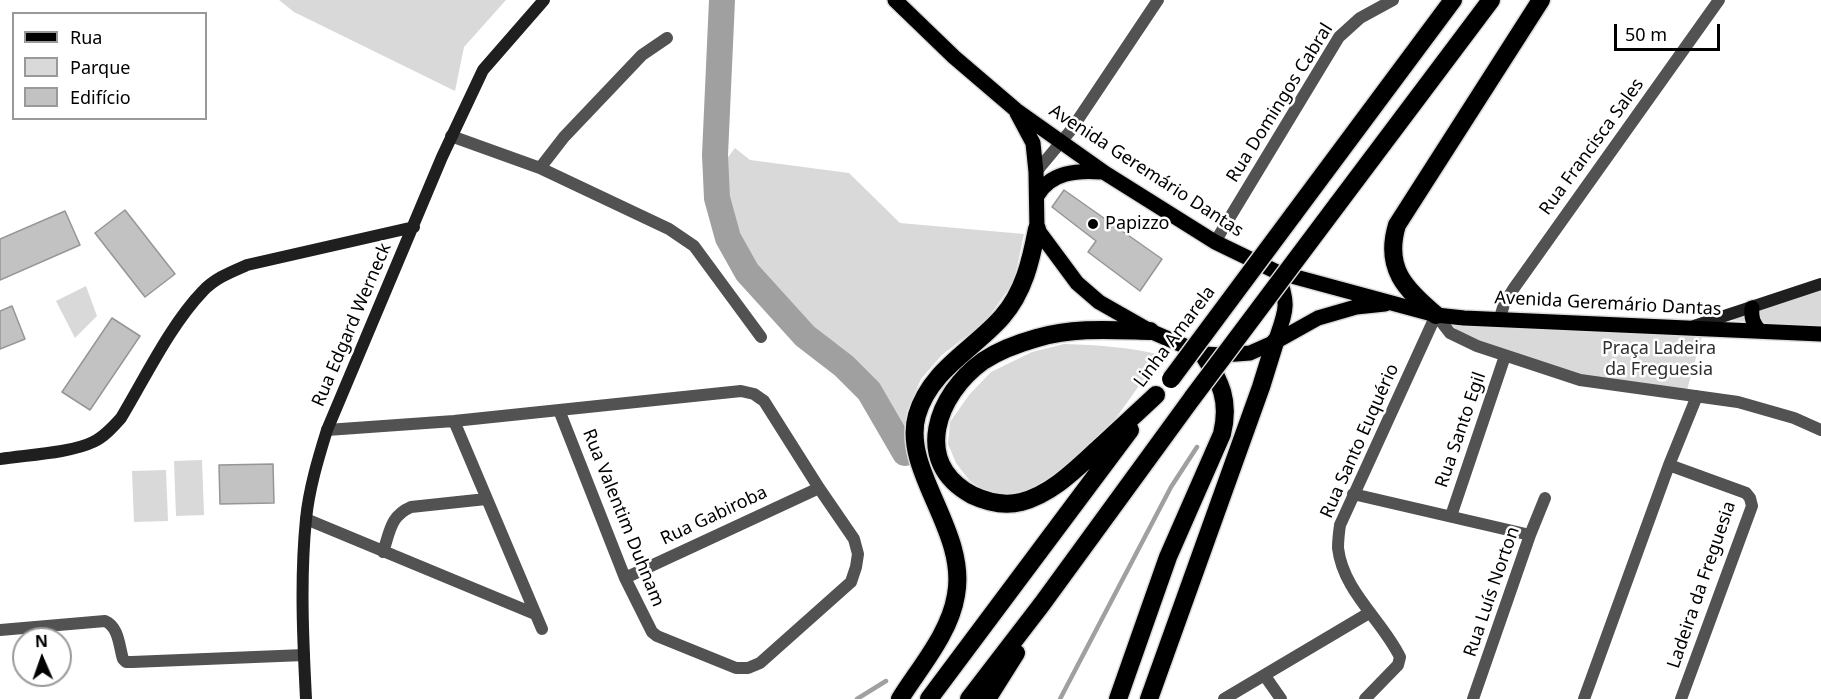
<!DOCTYPE html>
<meta charset="utf-8">
<style>
body{margin:0}
#map{position:relative;width:1821px;height:699px;overflow:hidden;background:#fff;font-family:"Noto Sans",sans-serif}
canvas{display:block}
.legend{position:absolute;left:12px;top:12px;width:195px;height:108px;box-sizing:border-box;background:#fff;border:2px solid #999;margin:0;padding:8px 10px;list-style:none;font-size:18px;color:#000}
.legend li{display:flex;align-items:center;gap:12px;height:30px}
.legend b{width:30px;border:2px solid #999}
.north{position:absolute;left:12px;top:627px;width:60px;height:60px;box-sizing:border-box;background:#fff;border:2px solid #999;border-radius:50%;rotate:358deg;font-size:16px;font-weight:700;line-height:24px;text-align:center;color:#000}
.north::after{content:'';display:block;margin:auto;width:21px;height:27px;background:#000;clip-path:polygon(50% 0,100% 100%,50% 72%,0 100%)}
.scale{position:absolute;left:1614px;top:24px;width:106px;height:27px;box-sizing:border-box;border:3px solid #000;border-top:0;padding-left:8px;font-size:18px;line-height:21px;white-space:nowrap;color:#000;-webkit-text-stroke:4px #fff;paint-order:stroke}
</style>
<div id="map">
<canvas width="1821" height="699"></canvas>
<ul class="legend">
<li><b style="height:8px;background:#000"></b>Rua</li>
<li><b style="height:16px;background:#d9d9d9"></b>Parque</li>
<li><b style="height:16px;background:#c2c2c2"></b>Edifício</li>
</ul>
<div class="north">N</div>
<div class="scale">50 m</div>
</div>
<script>
const ctx = document.querySelector('canvas').getContext('2d');
ctx.lineJoin = 'round';
function fill(path, color) { ctx.fillStyle = color; ctx.fill(path, 'evenodd'); }
function strokePath(path, color, width, dash) { ctx.strokeStyle = color; ctx.lineWidth = width; ctx.lineCap = dash ? 'butt' : 'round'; ctx.setLineDash(dash || []); ctx.stroke(path); }
function write(font, color, halo, rows, align = 'center') {
  ctx.font = font + ' "Noto Sans",sans-serif'; ctx.lineWidth = 5; ctx.setLineDash([]); ctx.textBaseline = 'middle'; ctx.strokeStyle = halo; ctx.fillStyle = color; for (const [text, x, y, turn = 0] of rows) {
    ctx.save(); ctx.translate(x, y); ctx.rotate((+turn || 0) * Math.PI / 180); ctx.textAlign = isNaN(turn) ? turn : align; if (halo) ctx.strokeText(text, 0, 0); ctx.fillText(text, 0, 0); ctx.restore();
  }
}
const green = new Path2D(`
 M279,0H506L464,47L455,91L294,12Z
 M735,148L750,160L849,173L900,223L1024,234L1014,281L986,321L942,355L921,379L907,411L903,437L739,262L713,177Z
 M1821,285V327L1728,320Z
 M86,286L97,316L75,338L56,301Z
 M1447,320L1703,333L1687,390L1581,375L1475,340L1459,332Z
 M1064,344C1097,345 1129,347 1161,355L1111,425L1058,475L1033,489L1010,495L984,491L969,480L956,463L948,444L950,422L969,395L991,372L1032,352Z
 M202,460L204,515L176,516L174,461Z
 M166,470L168,521L134,522L132,471Z`);
const stream = new Path2D(`
 M857,699L886,681
 M1060,699L1171,487L1197,447`);
const river = new Path2D(`
 M722,0L715,155L717,198L728,238L747,272L805,336L844,366L869,391L905,453`);
const building = new Path2D(`
 M1064,190L1162,259L1140,291L1088,252L1096,241L1052,207Z
 M125,210L175,274L145,297L95,233Z
 M65,211L80,245L0,280V239Z
 M12,306L25,339L0,349V311Z
 M112,318L140,336L90,410L62,392Z
 M273,464L274,503L220,504L219,465Z`);
const street = new Path2D(`
 M451,136L540,168L669,229L694,246L761,337
 M540,168L564,137L642,55L667,38
 M1036,172L1071,130L1158,0
 M1215,242L1339,37L1360,18L1393,0
 M1500,318L1504,304L1514,288L1719,0
 M454,421L542,629
 M327,430L454,421L741,391L754,394L764,401L819,488L854,539L858,554L856,567L851,582L760,663L748,668H736L657,636L652,632L625,578L559,410
 M1669,465L1746,493L1750,498L1752,506L1681,699
 M1353,494L1530,535
 M1451,516L1505,356
 M306,519L535,614
 M383,552C390,532 390,516 411,507L486,499
 M625,578L819,488
 M0,630L105,621C119,627 119,646 123,659L126,662H132L304,655
 M1265,676L1281,699
 M1224,699L1369,613
 M1365,699L1398,665L1400,657C1382,620 1343,591 1338,548C1338,541 1339,532 1340,525L1436,315L1450,333L1477,346L1580,380L1738,402L1794,418L1821,430
 M1473,699L1530,535L1545,498
 M1584,699L1669,465L1697,396`);
const secondary = new Path2D(`
 M1694,326L1821,284
 M0,459C25,455 71,453 93,442C104,437 113,427 121,418C145,378 171,324 203,291C215,278 231,272 247,265L414,227
 M306,699C303,640 300,578 306,519C309,489 318,459 327,430L442,157L483,70L544,0`);
const primary = new Path2D(`
 M895,0L954,57L1016,110L1105,173L1215,242L1277,272L1436,315L1464,318L1821,334
 M1017,113L1033,143L1036,172L1037,229L1077,283L1099,302L1150,331L1203,354L1223,355L1250,353L1275,342L1318,318L1356,307L1385,304
 M1037,196C1050,172 1077,170 1102,172
 M1752,308C1751,318 1753,324 1760,331
 M1275,342C1286,310 1290,306 1277,272`);
const highway = new Path2D(`
 M1337,205L1491,0
 M1293,215L1453,0
 M1436,315C1405,289 1384,268 1397,225L1541,0
 M1150,331C1112,330 1074,327 1037,338C1019,343 998,351 983,361C937,394 911,462 972,495C987,502 1005,506 1021,502C1052,494 1076,469 1099,448C1118,430 1137,413 1156,395
 M900,699C920,667 950,633 956,595C968,531 901,470 917,415C930,370 973,350 1002,317C1024,292 1031,260 1037,229
 M929,699L1130,430
 M969,699L1042,604L1193,397
 M987,699L1016,653
 M1118,699L1168,557L1222,434C1230,401 1221,382 1203,354
 M1149,699L1261,387L1275,342`);
const highwayBridge = new Path2D(`
 M1171,379L1293,215
 M1193,397L1337,205`);
const markers = [
 [1093,224,6,"#000"]
];
const streetNames = [
 ["Rua Domingos Cabral",1280,103,-58],
 ["Rua Francisca Sales",1592,147,-54],
 ["Avenida Geremário Dantas",1146,171,33],
 ["Avenida Geremário Dantas",1608,304,3],
 ["Rua Edgard Werneck",352,325,-67],
 ["Linha Amarela",1175,337,-53],
 ["Rua Santo Egil",1461,430,-71],
 ["Rua Santo Euquério",1360,441,-66],
 ["Rua Gabiroba",714,516,-25],
 ["Rua Valentim Duhnam",623,518,68],
 ["Ladeira da Freguesia",1702,585,-71],
 ["Rua Luís Norton",1492,592,-71]
];
const poiNames = [
 ["Papizzo",1105,224]
];
const parkNames = [
 ["Praça Ladeira",1659,349],
 ["da Freguesia",1659,370]
];
fill(green, '#d9d9d9');
strokePath(stream, '#a0a0a0', 4.5);
strokePath(river, '#a0a0a0', 26);
fill(building, '#c2c2c2');
strokePath(building, '#969696', 1.5);
strokePath(primary, '#dbdbdb', 18);
strokePath(highway, '#dbdbdb', 21);
strokePath(street, '#525252', 12);
strokePath(secondary, '#1f1f1f', 12);
strokePath(primary, '#000', 15);
strokePath(highway, '#000', 18);
strokePath(highwayBridge, '#dbdbdb', 21, []);
strokePath(highwayBridge, '#000', 18);
for (const [x, y, r, color] of markers) { const dot = new Path2D(); dot.arc(x, y, r, 0, 2 * Math.PI); ctx.fillStyle = color; ctx.fill(dot); strokePath(dot, '#fff', 2); }
write('18px', '#000', '#fff', streetNames);
write('18px', '#000', '#fff', poiNames, 'left');
write('18px', '#303030', '#fff', parkNames);
</script>
